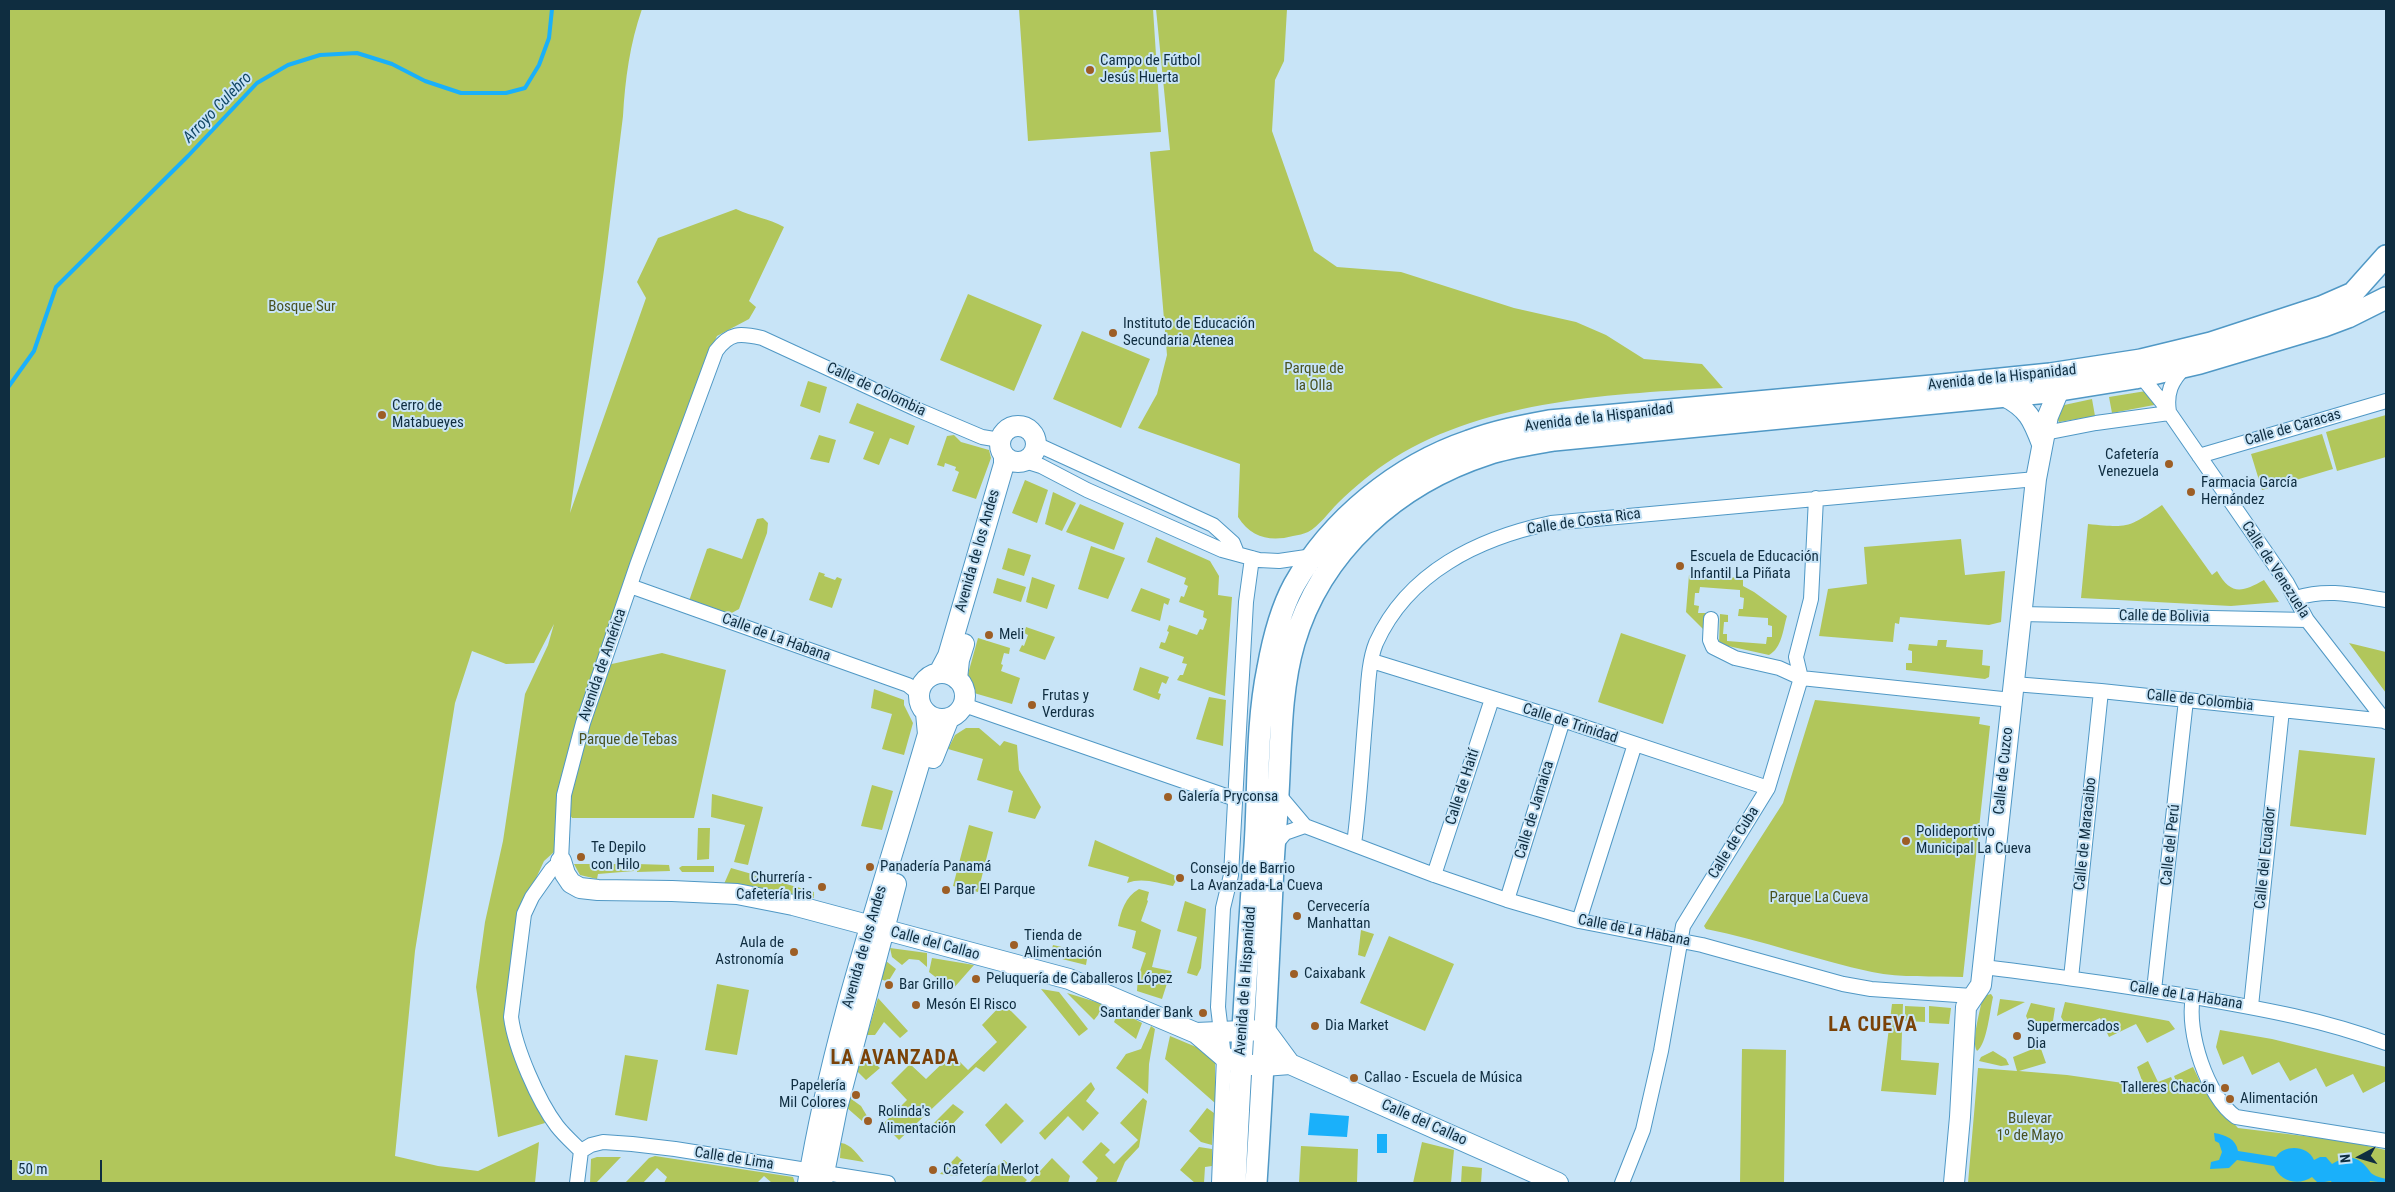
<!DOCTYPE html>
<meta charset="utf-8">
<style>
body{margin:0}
#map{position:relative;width:2395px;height:1192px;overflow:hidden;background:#c8e4f7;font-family:"Roboto Condensed",sans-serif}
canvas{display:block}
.frame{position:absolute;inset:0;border:10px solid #0f2d40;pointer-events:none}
.north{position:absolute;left:2335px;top:1132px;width:50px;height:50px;-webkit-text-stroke:4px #c8e4f7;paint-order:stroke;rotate:264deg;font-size:14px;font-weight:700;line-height:20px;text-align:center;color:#0f2d40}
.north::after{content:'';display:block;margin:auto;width:18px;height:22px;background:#0f2d40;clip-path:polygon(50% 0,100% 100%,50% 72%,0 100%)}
.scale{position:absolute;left:10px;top:1160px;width:92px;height:22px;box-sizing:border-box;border:2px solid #0f2d40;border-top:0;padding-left:6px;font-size:15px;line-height:18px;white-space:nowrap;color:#0f2d40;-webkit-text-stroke:4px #c8e4f7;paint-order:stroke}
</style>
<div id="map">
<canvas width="2395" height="1192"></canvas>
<div class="frame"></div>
<div class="north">N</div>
<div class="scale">50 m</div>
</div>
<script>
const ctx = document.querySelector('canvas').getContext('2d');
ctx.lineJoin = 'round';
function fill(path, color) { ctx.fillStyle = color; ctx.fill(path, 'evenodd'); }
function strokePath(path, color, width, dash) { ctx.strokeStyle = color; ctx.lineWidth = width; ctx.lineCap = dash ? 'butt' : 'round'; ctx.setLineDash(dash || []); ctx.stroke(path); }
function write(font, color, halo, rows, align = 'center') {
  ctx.font = font + ' "Roboto Condensed",sans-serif'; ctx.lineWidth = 4; ctx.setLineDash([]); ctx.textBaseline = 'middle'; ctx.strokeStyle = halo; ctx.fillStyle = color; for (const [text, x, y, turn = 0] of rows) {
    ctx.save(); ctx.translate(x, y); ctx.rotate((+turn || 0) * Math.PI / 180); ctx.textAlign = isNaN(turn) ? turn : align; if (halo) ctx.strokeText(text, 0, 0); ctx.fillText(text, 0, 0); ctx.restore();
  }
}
const green = new Path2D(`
 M9,9H642C630,43 625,80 623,116L604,270L570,513L646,298L637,282L658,238L736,209C753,217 768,218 784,227L749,301L756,307L749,319L717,336L708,356L598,667L662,653L726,670L694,818H572L560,799L554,852L544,861L532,887L508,1007L528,1078L545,1123L498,1137L476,987L485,922L503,841L525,694L548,645L554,624L534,663L506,664L472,651L455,703L415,951L395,1156L438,1166L478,1171L539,1142L535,1183H9Z
 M1019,9H1153L1161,132L1028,141Z
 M1156,9H1287L1284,61L1275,80L1272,131L1314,251L1337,267L1401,272L1514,308L1576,322L1606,335L1644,359L1702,364L1723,388C1616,393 1487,400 1394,458C1375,470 1354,487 1338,503C1329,512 1319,526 1308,532C1304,534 1298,535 1293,536C1271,542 1251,538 1238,517L1240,464L1138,428L1157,394L1167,355L1150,152L1170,150Z
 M968,294L1042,325L1014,391L940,360Z
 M1082,331L1150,359L1121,428L1053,399Z
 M808,381L827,387L820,413L800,406Z
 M2146,391L2155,399L2154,405L2112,413L2109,397Z
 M2092,399L2095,416L2059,422L2054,412L2055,407Z
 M857,403L915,426L908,445L890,438L879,465L863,459L874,432L849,423Z
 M2386,415V457L2337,471L2326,432Z
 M2322,434L2333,469L2262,490L2251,454Z
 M819,435L836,440L829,463L810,459Z
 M954,435L961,442L989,450L991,458L976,499L952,491L959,472L955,470L956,467L945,463L944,467L937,465L947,436Z
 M1025,480L1048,490L1037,523L1012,513Z
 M1053,492L1076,503L1062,531L1045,524Z
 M1080,504L1124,523L1114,550L1066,532Z
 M2162,505L2212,575L2217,571C2231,595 2241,593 2264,580L2279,602L2231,606L2081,598L2088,524C2129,528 2128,528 2162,505Z
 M763,518L768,523L767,533L739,609L728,615L689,601L707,549L710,548L742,559L757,519Z
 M1156,537L1210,561L1219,576L1218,595L1232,597L1225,696L1177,680L1180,675H1183L1187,664L1182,663L1184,657L1159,648L1161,642L1165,643L1169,632L1167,631L1169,625L1197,635L1200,629L1203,630L1207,619L1203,617L1204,611L1179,602L1181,596L1184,597L1188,586L1184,584L1186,578L1147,562Z
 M1961,539L1965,575L2005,571L2001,622L1989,625L1900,617L1899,624L1895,623L1893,642L1819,636L1828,589L1867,584L1864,547Z
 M1091,546L1125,558L1108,599L1078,589Z
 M1008,548L1031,555L1024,576L1002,569Z
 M819,572L825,574L824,576L835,580L837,577L842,579L832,608L809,600Z
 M1689,575L1743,578V586L1754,592L1787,616C1783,629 1782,648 1769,655L1719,644L1720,614L1728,615V622H1724L1723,634H1727V641L1766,644L1767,637H1772V626L1768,625V618L1738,616L1739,609H1743L1744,598L1740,597V590L1700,587L1699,593H1695L1694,605L1699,606L1698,613H1709L1704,630L1686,612Z
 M1032,577L1055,585L1047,609L1026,602Z
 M997,578L1026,587L1021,602L993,593Z
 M1141,588L1170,599L1168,605L1164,603L1160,621L1131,611Z
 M1026,627L1055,637L1045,660L1019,651L1022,645L1024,646L1028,635L1024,633Z
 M1621,633L1686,655L1663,724L1598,702Z
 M978,638L1010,648L1009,654L1004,653L1001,664L1003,665L1001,671L1020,678L1012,704L974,693L968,674Z
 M1938,640H1947L1946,647L1983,650L1982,665L1990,666L1989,677L1985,679L1906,670V663H1912V651L1908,650L1909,644L1937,646Z
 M2349,643L2386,652V693Z
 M1140,667L1169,677L1166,684L1162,682L1158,693L1161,694L1159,700L1133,690Z
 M874,689L904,700V705L913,723L904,755L882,749L892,714L871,708Z
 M1209,697L1226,700L1223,746L1196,739Z
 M1815,700L1980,717L1979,724L1990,726L1963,977C1933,976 1902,978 1872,972C1816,960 1762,940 1706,929L1704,926L1783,803Z
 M966,728H979L1000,746L1004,741L1017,745L1019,770L1041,807L1035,819L1008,812L1013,791L977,780L983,759L948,749L955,735Z
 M2299,750L2375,758L2366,835L2290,826Z
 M872,785L893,791L882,830L861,826Z
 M712,794L763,807L748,865L734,862L745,825L711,817Z
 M969,825L993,832L978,892L953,886Z
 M698,828H710L709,859L697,860Z
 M1095,840L1178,877L1173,886C1158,883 1142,877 1127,883L1129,877L1088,866Z
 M574,864H633L634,871L598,874L597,879L580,875Z
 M637,864L669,865L670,871L637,872Z
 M682,866H714V872H682L679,868Z
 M731,868L814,892V898L724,884Z
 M1139,889L1149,892L1147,900L1148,901L1141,921L1161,930L1152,967L1171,971L1162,999L1137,991L1138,977L1146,953L1132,948L1136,931L1118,926C1121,911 1125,897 1139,889Z
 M1185,901L1206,909L1201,968L1197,976L1187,973L1197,937L1177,931Z
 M1361,930L1374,934L1365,957L1358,955Z
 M1389,936L1454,964L1425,1031L1360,1003Z
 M1053,945L1088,953L1086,965L1050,956Z
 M890,948L927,953V967L919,960L909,959L902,965L892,957Z
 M932,958L974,965L952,990L929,972Z
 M886,961L896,969L888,982L878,978Z
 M717,984L749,990L737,1055L705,1050Z
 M1041,989L1059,992L1088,1029L1079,1036Z
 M1067,993L1106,1005L1094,1020Z
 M1991,994L1993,997C1990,1010 1987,1044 1977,1051C1971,1042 1980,1011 1982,1000L1983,996Z
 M878,998L908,1031L900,1038L884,1022L875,1035H867Z
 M2000,999L2025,1002L1997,1016Z
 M2065,1002L2169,1021L2175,1029L2147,1043L2136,1024L2109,1037L2100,1018L2070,1032L2061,1017Z
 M1003,1003L1027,1027L984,1072L976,1067L899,1140L883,1124L907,1100L891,1083L910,1064L926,1079L952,1054L968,1070L997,1042L982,1025Z
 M2031,1003L2055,1008L2053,1021L2033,1031L2026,1016Z
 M1892,1004H1903L1901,1060L1939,1063L1936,1095L1881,1091Z
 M1905,1006L1925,1007V1022L1905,1021Z
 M1929,1006L1951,1008L1949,1024L1929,1023Z
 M1119,1011L1142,1023L1136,1039L1114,1022Z
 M1151,1026L1155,1029L1149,1064L1148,1094L1116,1068L1126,1054L1141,1049Z
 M2220,1030L2272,1039L2386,1067V1081L2363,1093L2353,1074L2326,1087L2316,1068L2290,1081L2279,1062L2252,1075L2243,1056L2223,1065L2216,1047Z
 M1170,1036L1208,1052L1215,1059V1103L1165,1059Z
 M2040,1046L2046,1063L2019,1071L2067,1075L2144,1086L2137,1067L2148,1061L2158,1082L2171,1077L2176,1088L2179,1089L2174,1076L2193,1067L2205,1092L2238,1128L2345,1141L2386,1150V1183H1968L1978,1068L2017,1071L2013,1057Z
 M1742,1049L1786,1050L1784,1183H1740Z
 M1993,1051L2006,1059L2009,1065L2001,1066L1979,1061L1981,1057Z
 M625,1055L658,1060L647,1121L615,1115Z
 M860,1055L869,1063L872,1061L880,1068L866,1080L855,1069Z
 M1091,1082L1095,1089L1086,1101L1099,1113L1083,1131L1068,1116L1045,1140L1039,1133Z
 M850,1098L861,1106L867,1116L862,1121L846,1107Z
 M1143,1098L1147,1101L1139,1147L1125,1162L1116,1183H1095L1098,1178L1082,1162L1101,1142L1110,1150L1105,1155L1114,1164L1138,1140L1120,1123Z
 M1006,1103L1024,1121L1001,1144L985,1125Z
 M953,1104L964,1112L945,1132L934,1123Z
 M1207,1108L1214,1113L1212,1145L1201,1142L1189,1131Z
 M1422,1142L1454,1150L1451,1183H1413Z
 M841,1143C851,1144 858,1155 864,1162L840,1158Z
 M1301,1146L1358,1149L1357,1183H1299Z
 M1199,1147L1212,1149V1166L1205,1167L1204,1183H1195L1180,1170Z
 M655,1156L793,1177L795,1183H772L764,1176L757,1183H664L667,1177L657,1168L643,1183H625L649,1158Z
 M957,1156L968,1166L957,1176L940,1174Z
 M597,1157H621L596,1183H590L591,1159Z
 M1052,1158L1070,1176L1068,1183H1029Z
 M1004,1160L1027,1180L1024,1183L981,1182Z
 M1462,1166L1482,1168L1481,1183H1461Z`);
const water = new Path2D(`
 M1310,1113L1349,1116L1347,1137L1308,1135Z
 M2214,1133C2226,1135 2236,1139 2238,1151L2276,1157C2284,1144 2308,1145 2314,1160L2320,1157H2326L2332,1164C2350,1153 2360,1157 2371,1173C2374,1176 2382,1178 2386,1179V1183L2370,1181L2369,1183H2332L2331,1181L2318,1183L2312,1177C2299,1186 2280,1182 2274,1166L2237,1160L2229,1168L2210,1169L2211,1162L2219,1160L2222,1152L2219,1143L2215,1141Z
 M1377,1134H1387V1153H1377Z`);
const stream = new Path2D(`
 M9,386L34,351L56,287L188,156L257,83L288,65L320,55L357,53L392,64L425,81L461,93H506L525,88L539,65L549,38L552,9`);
const street = new Path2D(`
 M2135,378L2145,381L2162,402L2287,583L2307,620L2386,722
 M2169,412C2166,393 2171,381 2185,367
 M2045,433L2096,423L2169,413
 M1036,444L1213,525L1233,543L1237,553
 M2199,456L2386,401
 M1025,461L1041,466L1087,490L1222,550L1259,560L1279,561L1313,556
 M630,586L908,685L919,694
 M2296,598C2328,588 2354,595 2386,600
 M2021,614L2307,620
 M1711,619L1710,640L1713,647L1735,658L1779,668L1801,678L2012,700
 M1372,661L1563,720L1768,788
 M2014,684L2101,691L2386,721
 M964,705L1235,799
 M1278,794L1305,826L1434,875L1507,900L1579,921L1702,945L1843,984L1871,989L1972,996
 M1354,844C1360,800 1362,755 1366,711C1368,690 1368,663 1376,643C1408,572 1479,538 1551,523L2036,479
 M1274,846L1285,833L1305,826
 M1434,875L1492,699
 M1507,900L1563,720
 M1579,921L1635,744
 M1982,967C2053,975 2124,986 2194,997C2262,1009 2321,1019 2386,1043
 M2071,978L2101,691
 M2154,990L2186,700
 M2193,997C2186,1031 2207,1097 2236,1117L2386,1141
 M2251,1006L2282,710
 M581,1151C573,1143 564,1135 557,1126C538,1101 515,1048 511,1017L524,914L532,897L551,870L561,861L564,795L583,723L637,565L716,351C730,332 740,333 762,338L916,409L982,437L1000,440
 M581,1151L591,1145L603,1142L632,1144L675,1149L888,1183
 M577,1183L581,1151
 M1219,1183L1224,1057L1218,1007L1223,908L1231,875L1246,602L1252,558
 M1622,1183L1643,1130L1661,1051L1683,926L1768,788L1801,678L1796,657L1811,599L1816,498`);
const secondary = new Path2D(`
 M2004,396C2028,408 2033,420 2042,444
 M1000 444a18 18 0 1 1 36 0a18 18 0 1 1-36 0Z
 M939,673L948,656L1004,464V456
 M919 696a23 23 0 1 1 46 0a23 23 0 1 1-46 0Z
 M957,679L959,660L964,644
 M933,758L949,718
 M561,861L565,874L571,883L580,888L598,890L672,891L737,894L793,905L1069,979L1196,1033L1224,1057L1241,1064L1264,1066L1290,1064L1558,1183
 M1196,1033L1265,1030L1290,1064
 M808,1183C833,1030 885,883 928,734L926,713
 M822,1183L837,1108L896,884
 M1954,1183L1960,1117L1966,1007L1981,985L2036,479L2048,416L2059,390`);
const primary = new Path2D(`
 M1235,1183C1240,1071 1247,959 1255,847C1259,788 1256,726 1268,668C1273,640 1281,609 1294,585C1331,519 1398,465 1469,441C1495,431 1522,426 1549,421L1932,386L2050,374L2141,360L2211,343L2321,307L2353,293L2386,256
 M1256,1183C1263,1077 1268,972 1273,866C1274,842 1277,818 1278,794C1281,744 1280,691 1294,643C1321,550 1398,483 1488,454C1509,447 1532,444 1554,440L2048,392L2135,378L2200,363L2324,326L2348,317L2386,298`);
const markers = [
 [1090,70,5,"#9d5e25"],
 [1113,333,5,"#9d5e25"],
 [382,415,5,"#9d5e25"],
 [2169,464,5,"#9d5e25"],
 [2191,492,5,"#9d5e25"],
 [1680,566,5,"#9d5e25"],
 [989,635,5,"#9d5e25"],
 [1032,705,5,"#9d5e25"],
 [1168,797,5,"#9d5e25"],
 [1906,841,5,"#9d5e25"],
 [581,857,5,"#9d5e25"],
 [870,867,5,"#9d5e25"],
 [1180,878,5,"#9d5e25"],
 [822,887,5,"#9d5e25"],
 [946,890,5,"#9d5e25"],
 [1297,916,5,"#9d5e25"],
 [1014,945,5,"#9d5e25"],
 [794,952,5,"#9d5e25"],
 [1294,974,5,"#9d5e25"],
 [976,979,5,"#9d5e25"],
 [889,985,5,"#9d5e25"],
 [916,1005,5,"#9d5e25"],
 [1203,1013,5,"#9d5e25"],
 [1315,1026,5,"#9d5e25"],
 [2017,1036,5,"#9d5e25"],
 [1354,1078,5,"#9d5e25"],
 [2225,1088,5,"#9d5e25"],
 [856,1095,5,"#9d5e25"],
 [2230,1099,5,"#9d5e25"],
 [868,1121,5,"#9d5e25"],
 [933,1170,5,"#9d5e25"]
];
const poiNames = [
 ["Campo de Fútbol",1100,61],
 ["Jesús Huerta",1100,78],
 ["Instituto de Educación",1123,324],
 ["Secundaria Atenea",1123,341],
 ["Cerro de",392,406],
 ["Matabueyes",392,423],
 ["Cafetería",2159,455,"right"],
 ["Venezuela",2159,472,"right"],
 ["Farmacia García",2201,483],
 ["Hernández",2201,500],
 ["Escuela de Educación",1690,557],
 ["Infantil La Piñata",1690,574],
 ["Meli",999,635],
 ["Frutas y",1042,696],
 ["Verduras",1042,713],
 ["Galería Pryconsa",1178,797],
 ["Polideportivo",1916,832],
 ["Municipal La Cueva",1916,849],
 ["Te Depilo",591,848],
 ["con Hilo",591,865],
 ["Panadería Panamá",880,867],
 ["Consejo de Barrio",1190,869],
 ["La Avanzada-La Cueva",1190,886],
 ["Churrería -",812,878,"right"],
 ["Cafetería Iris",812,895,"right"],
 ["Bar El Parque",956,890],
 ["Cervecería",1307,907],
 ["Manhattan",1307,924],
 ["Tienda de",1024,936],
 ["Alimentación",1024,953],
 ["Aula de",784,943,"right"],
 ["Astronomía",784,960,"right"],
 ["Caixabank",1304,974],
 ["Peluquería de Caballeros López",986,979],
 ["Bar Grillo",899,985],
 ["Mesón El Risco",926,1005],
 ["Santander Bank",1193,1013,"right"],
 ["Dia Market",1325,1026],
 ["Supermercados",2027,1027],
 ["Dia",2027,1044],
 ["Callao - Escuela de Música",1364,1078],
 ["Papelería",846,1086,"right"],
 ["Mil Colores",846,1103,"right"],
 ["Talleres Chacón",2215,1088,"right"],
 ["Alimentación",2240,1099],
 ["Rolinda's",878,1112],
 ["Alimentación",878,1129],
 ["Cafetería Merlot",943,1170]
];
const parkNames = [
 ["Bosque Sur",302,307],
 ["Parque de",1314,369],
 ["la Olla",1314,386],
 ["Parque de Tebas",628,740],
 ["Parque La Cueva",1819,898],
 ["Bulevar",2030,1119],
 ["1º de Mayo",2030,1136]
];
const streetNames = [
 ["Avenida de la Hispanidad",2002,378,-6],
 ["Calle de Colombia",876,390,25],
 ["Avenida de la Hispanidad",1599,418,-7],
 ["Calle de Caracas",2293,428,-16],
 ["Calle de Costa Rica",1584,522,-8],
 ["Avenida de los Andes",978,551,-74],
 ["Calle de Venezuela",2275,570,57],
 ["Calle de Bolivia",2164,617,1],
 ["Calle de La Habana",776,638,20],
 ["Avenida de América",603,665,-71],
 ["Calle de Colombia",2200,701,6],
 ["Calle de Trinidad",1570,724,18],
 ["Calle de Cuzco",2004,771,-84],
 ["Calle de Haití",1463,787,-72],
 ["Calle de Jamaica",1535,810,-73],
 ["Calle de Maracaibo",2086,834,-84],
 ["Calle de Cuba",1734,843,-58],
 ["Calle del Perú",2171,845,-84],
 ["Calle del Ecuador",2266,858,-84],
 ["Calle de La Habana",1634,931,11],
 ["Calle del Callao",935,944,15],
 ["Avenida de los Andes",865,947,-74],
 ["Avenida de la Hispanidad",1246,981,-86],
 ["Calle de La Habana",2186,996,9],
 ["Calle del Callao",1424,1123,24],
 ["Calle de Lima",734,1159,9]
];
const waterNames = [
 ["Arroyo Culebro",218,108,-46]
];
const districtNames = [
 ["LA CUEVA",1873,1026],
 ["LA AVANZADA",895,1059]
];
fill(green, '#b1c65b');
fill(water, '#1ab0fa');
strokePath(stream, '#1ab0fa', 4);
strokePath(street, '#5098c5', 16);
strokePath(secondary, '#5098c5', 22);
strokePath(primary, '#5098c5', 24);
strokePath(street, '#fff', 14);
strokePath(secondary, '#fff', 20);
strokePath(primary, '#fff', 21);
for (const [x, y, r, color] of markers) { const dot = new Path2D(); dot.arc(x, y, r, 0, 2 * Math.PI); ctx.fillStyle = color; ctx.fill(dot); strokePath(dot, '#c8e4f7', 2); }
write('15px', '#0f2d40', '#c8e4f7', poiNames, 'left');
write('15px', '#495220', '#c8e4f7', parkNames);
write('15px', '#0f2d40', '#c8e4f7', streetNames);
write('italic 16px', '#134866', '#c8e4f7', waterNames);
ctx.letterSpacing = '1px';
write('bold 20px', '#7a4208', '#c8e4f7', districtNames);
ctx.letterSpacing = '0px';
</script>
